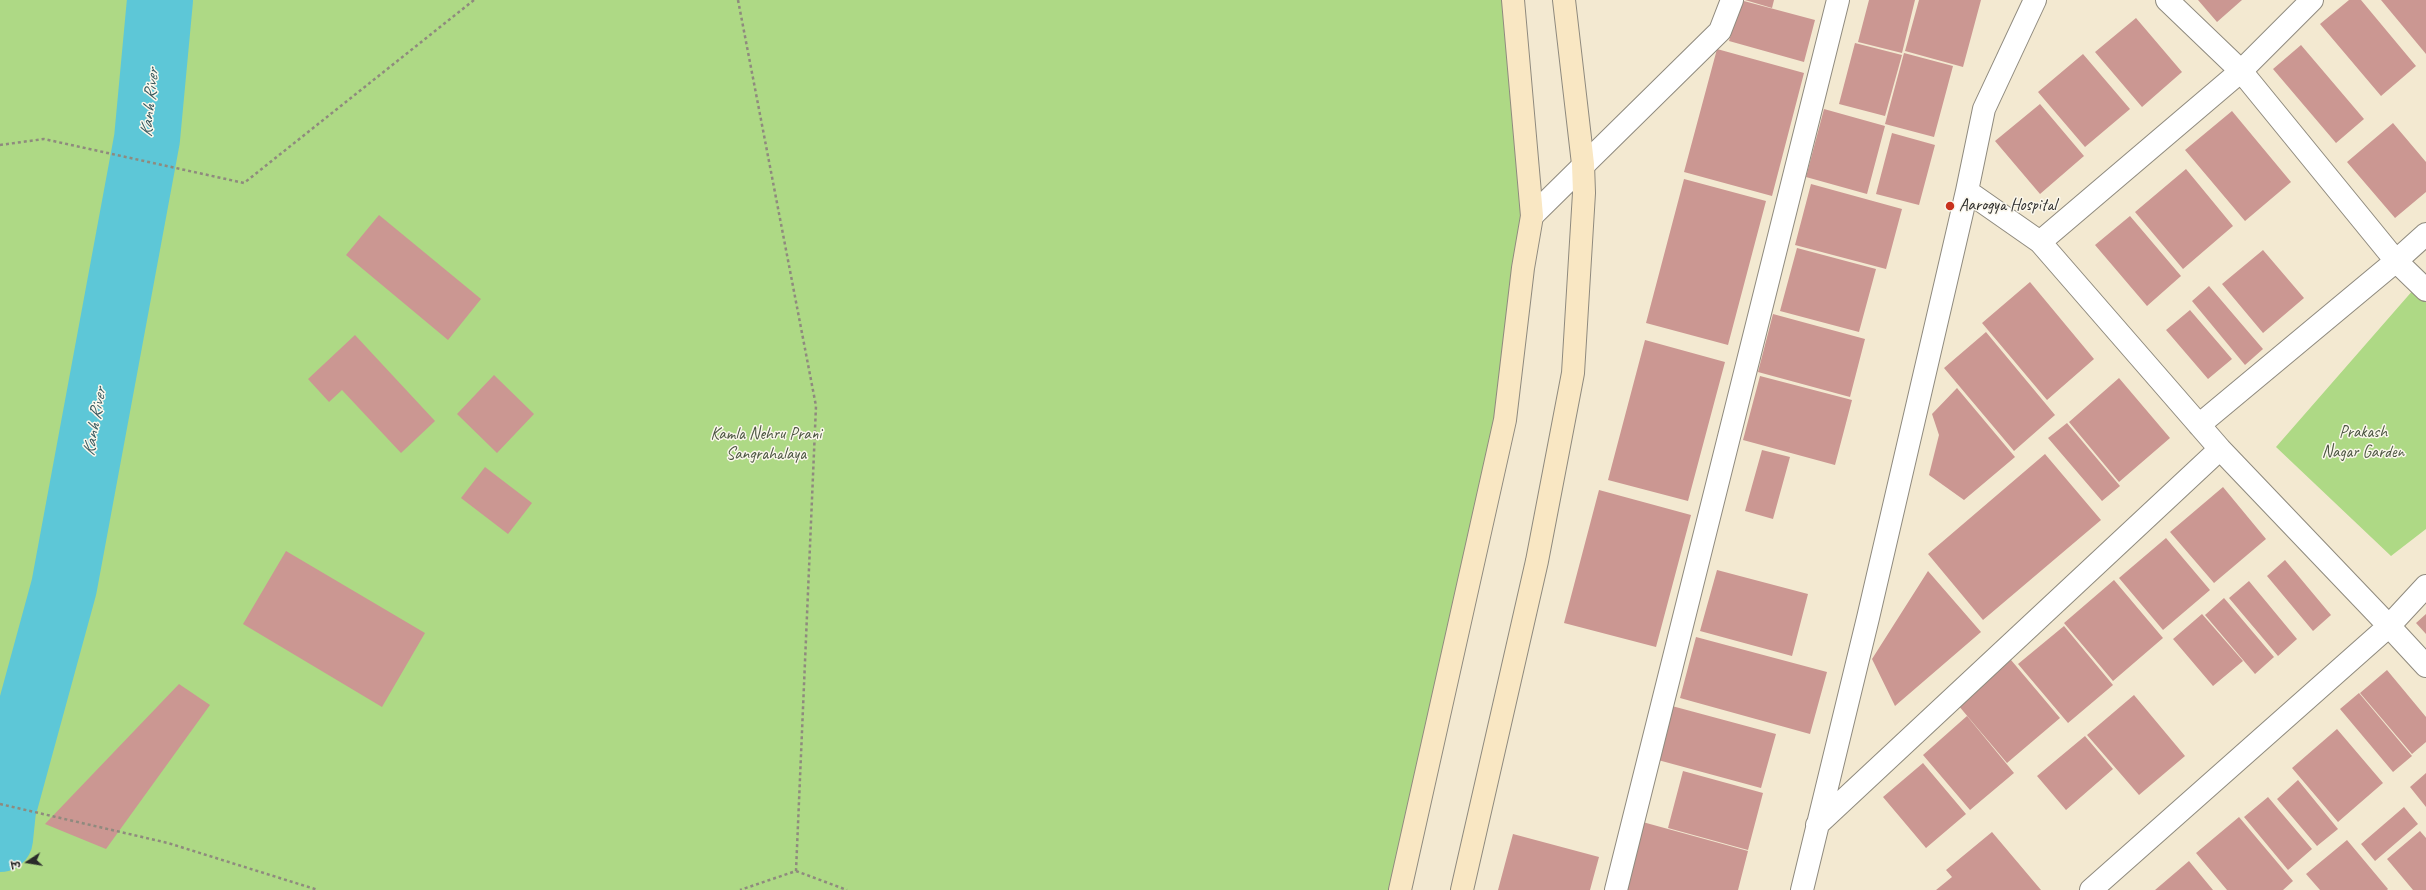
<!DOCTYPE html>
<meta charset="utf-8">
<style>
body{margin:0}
#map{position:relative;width:2426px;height:890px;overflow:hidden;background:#f3e9d1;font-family:Caveat,"Playpen Sans Deva",sans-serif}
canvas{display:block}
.north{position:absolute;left:8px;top:842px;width:40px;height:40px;-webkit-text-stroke:3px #fbf7ec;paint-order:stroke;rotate:258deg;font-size:11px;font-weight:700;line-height:16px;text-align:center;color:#2b2b2b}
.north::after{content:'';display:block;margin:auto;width:14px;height:18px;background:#2b2b2b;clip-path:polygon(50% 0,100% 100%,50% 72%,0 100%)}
</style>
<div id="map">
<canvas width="2426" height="890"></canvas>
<div class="north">उ</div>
</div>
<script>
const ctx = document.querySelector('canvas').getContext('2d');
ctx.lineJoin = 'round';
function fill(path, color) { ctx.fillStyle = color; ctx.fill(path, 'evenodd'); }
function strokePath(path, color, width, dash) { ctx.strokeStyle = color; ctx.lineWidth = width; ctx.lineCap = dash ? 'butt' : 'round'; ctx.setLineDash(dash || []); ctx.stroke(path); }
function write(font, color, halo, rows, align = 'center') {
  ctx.font = font + ' Caveat,sans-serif'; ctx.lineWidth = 3; ctx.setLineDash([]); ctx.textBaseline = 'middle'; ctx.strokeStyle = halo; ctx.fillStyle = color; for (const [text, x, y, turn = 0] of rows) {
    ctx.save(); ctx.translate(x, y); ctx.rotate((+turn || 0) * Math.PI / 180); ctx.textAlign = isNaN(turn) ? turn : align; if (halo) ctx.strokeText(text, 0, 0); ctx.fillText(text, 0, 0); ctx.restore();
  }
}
const green = new Path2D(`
 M0,0H1513L1532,216L1505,420L1400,890H0Z
 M2414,289L2426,301V529L2391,556L2276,447Z`);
const river = new Path2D(`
 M0,839L3,810L64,587L147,139L160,0`);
const building = new Path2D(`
 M1740,0L1815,20L1804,62L1729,41Z
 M1745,0H1774L1772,8Z
 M1869,0H1915L1902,53L1858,42Z
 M1919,0H1981L1963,67L1905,51Z
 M2198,0H2242L2217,22Z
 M2349,0H2361L2416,66L2381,96L2320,24Z
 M2381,0H2426V54Z
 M2136,18L2182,72L2142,107L2095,52Z
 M1855,43L1902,55L1885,116L1839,104Z
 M2301,45L2364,119L2336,143L2273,69Z
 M1717,49L1804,73L1772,196L1684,172Z
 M1904,53L1953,66L1934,137L1885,124Z
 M2083,54L2130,109L2085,147L2038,92Z
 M2040,104L2084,156L2040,194L1995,141Z
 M1824,109L1885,126L1867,194L1806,177Z
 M2232,111L2291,182L2245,221L2185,150Z
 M2393,123L2426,162V192L2395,218L2347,162Z
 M1892,133L1935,145L1919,205L1876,194Z
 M2186,169L2233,226L2183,269L2135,212Z
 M1684,179L1766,201L1728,345L1646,323Z
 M1811,184L1902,209L1886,269L1795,245Z
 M379,215L481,299L448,340L346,255Z
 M2130,216L2181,276L2147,306L2095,245Z
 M1797,248L1876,269L1859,332L1780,311Z
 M2263,250L2304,298L2263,333L2222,284Z
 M2030,282L2094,359L2047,400L1982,323Z
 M2209,286L2263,349L2245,365L2192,301Z
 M2190,310L2232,359L2208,379L2166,330Z
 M1773,314L1865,339L1850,397L1758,372Z
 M1986,332L2055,415L2014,451L1944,368Z
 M355,335L435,421L401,453L342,390L329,402L308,379Z
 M1645,340L1725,362L1688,501L1608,480Z
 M494,375L534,414L497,453L457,414Z
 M1760,376L1852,400L1835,465L1743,440Z
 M2119,378L2170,438L2119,482L2069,422Z
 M1957,388L2015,457L1964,500L1929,475L1939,435L1932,414Z
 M2067,423L2120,486L2102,501L2048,438Z
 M1762,450L1790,457L1773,519L1745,511Z
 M2045,454L2101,520L1983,620L1928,554Z
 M485,467L532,503L508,534L461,498Z
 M2223,487L2266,539L2214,583L2170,532Z
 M1599,490L1691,515L1656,647L1564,623Z
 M2166,538L2210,590L2163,630L2119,578Z
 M286,551L425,633L382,707L243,624Z
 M2285,560L2331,615L2313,631L2267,576Z
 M1717,570L1808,594L1792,656L1700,631Z
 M1928,571L1981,632L1895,706L1872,659Z
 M2114,580L2163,638L2113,681L2064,623Z
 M2249,581L2297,639L2278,656L2229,598Z
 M2224,598L2274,657L2255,674L2205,615Z
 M2202,614L2243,661L2213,686L2173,639Z
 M2426,614V634L2416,623Z
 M2064,626L2113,685L2068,723L2018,664Z
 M1696,637L1827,672L1810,734L1680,698Z
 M2011,660L2060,718L2007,763L1958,705Z
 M2387,670L2426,717V742L2412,754L2360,693Z
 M179,684L210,705L106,849L45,824Z
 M2359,693L2412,756L2393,772L2340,709Z
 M2134,695L2185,756L2139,795L2087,735Z
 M1672,706L1776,734L1761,788L1658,760Z
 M1967,716L2014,773L1970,810L1923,755Z
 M2337,729L2383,783L2338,822L2292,768Z
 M2085,736L2113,769L2066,810L2037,776Z
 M1923,763L1966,814L1926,848L1883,797Z
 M1683,771L1763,793L1748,850L1668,828Z
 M2426,773V807L2410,787Z
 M2298,780L2338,829L2317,846L2277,799Z
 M2268,797L2312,849L2288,870L2244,817Z
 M2404,807L2418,824L2375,861L2361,844Z
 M2239,817L2293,881L2283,890H2227L2196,853Z
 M1639,821L1748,851L1738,890H1620Z
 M2420,831L2426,838V890H2413L2387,859Z
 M1992,832L2041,890H1936L1952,877L1946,870Z
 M1513,834L1599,857L1590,890H1498Z
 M2347,840L2388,889L2387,890H2320L2306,874Z
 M2189,861L2213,890H2155Z`);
const path = new Path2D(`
 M738,0L816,406L796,871L740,890
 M0,145L44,139L244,183L474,0
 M0,804L168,843L318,890
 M796,871L847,890`);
const street = new Path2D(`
 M2035,0L1984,109L1967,191L2040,242L2220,449L2389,626L2091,890
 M2167,0L2241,71L2396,261L2426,234
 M1532,216L1720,31L1732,0
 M2040,242L2241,71L2312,0
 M2199,425L2396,261L2426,290
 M2426,586L2389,626L2426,666
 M1817,825L2220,449
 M1616,890L1838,0
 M1802,890L1868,618L1967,191`);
const secondary = new Path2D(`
 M1400,890L1505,420L1523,268L1532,216L1513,0
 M1462,890L1537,561L1573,373L1584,193L1583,164L1564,0`);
const markers = [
 [1950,206,5,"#c8321e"]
];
const poiNames = [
 ["Aarogya Hospital",1959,206]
];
const parkNames = [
 ["Prakash",2363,433],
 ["Nagar Garden",2363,453],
 ["Kamla Nehru Prani",766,435],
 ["Sangrahalaya",766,455]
];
const waterNames = [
 ["Kanh River",150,103,-84],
 ["Kanh River",95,422,-80]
];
fill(green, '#aed985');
strokePath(river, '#5dc7d7', 66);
fill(building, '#cb9792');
strokePath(street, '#8f8a7e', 24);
strokePath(secondary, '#8f8a7e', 24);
strokePath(path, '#8f8a7e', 2.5, [3, 3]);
strokePath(street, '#fff', 22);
strokePath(secondary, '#f9e7c3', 22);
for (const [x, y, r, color] of markers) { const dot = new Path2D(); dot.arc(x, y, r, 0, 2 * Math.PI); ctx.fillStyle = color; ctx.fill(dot); strokePath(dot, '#fbf7ec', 1.5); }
write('17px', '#2b2b2b', '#fbf7ec', poiNames, 'left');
write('17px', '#4c5642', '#fbf7ec', parkNames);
write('italic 18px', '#3a5a5f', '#fbf7ec', waterNames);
</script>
